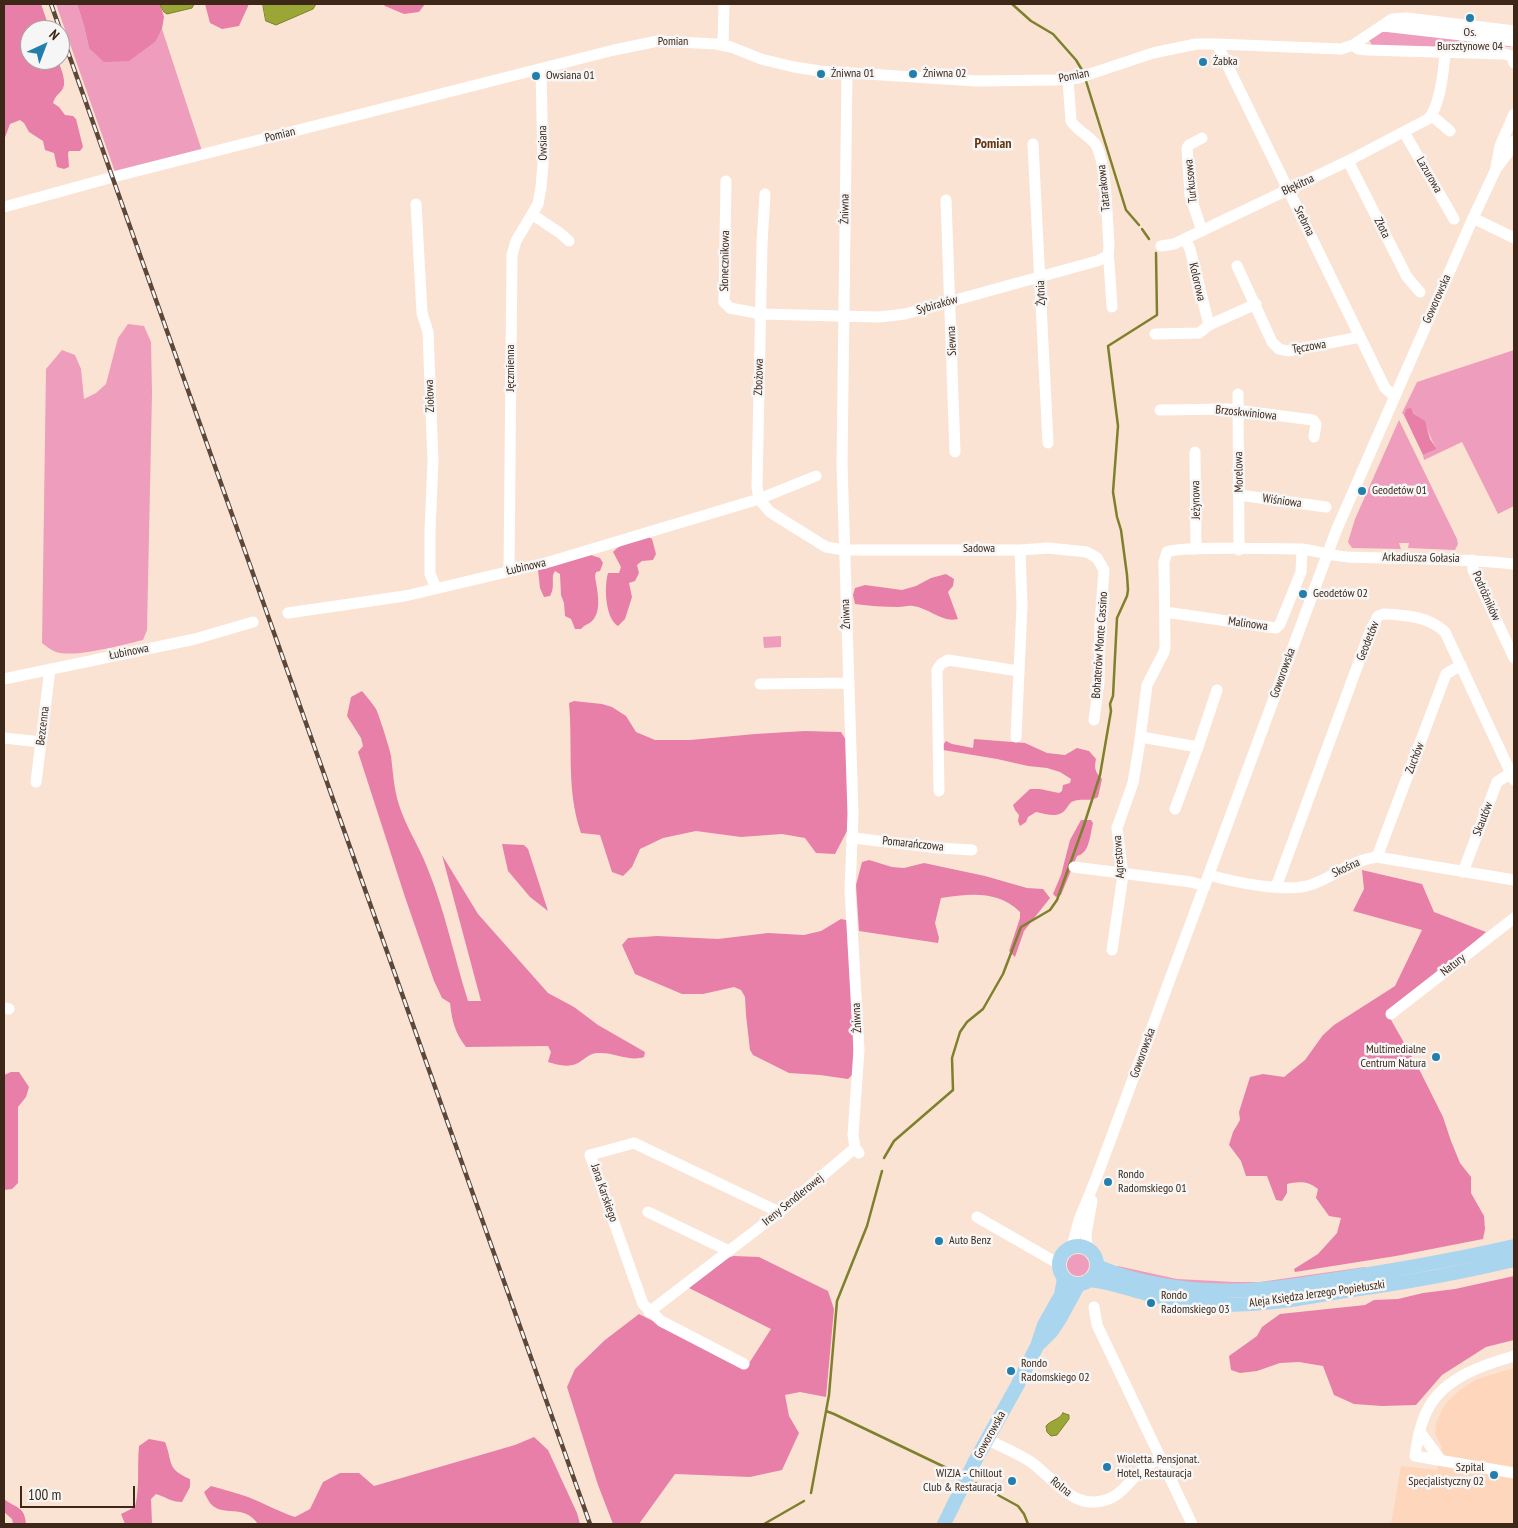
<!DOCTYPE html>
<meta charset="utf-8">
<style>
body{margin:0}
#map{position:relative;width:1518px;height:1528px;overflow:hidden;background:#fbe3d4;font-family:"PT Sans Narrow",sans-serif}
canvas{display:block}
.frame{position:absolute;inset:0;border:5px solid #3d2718;pointer-events:none}
.north{position:absolute;left:20px;top:20px;width:50px;height:50px;box-sizing:border-box;background:#f6f6f6;border:1px solid #aca39d;border-radius:50%;rotate:43deg;font-size:14px;font-weight:700;line-height:20px;text-align:center;color:#3d2718}
.north::after{content:'';display:block;margin:auto;width:18px;height:22px;background:#227fac;clip-path:polygon(50% 0,100% 100%,50% 72%,0 100%)}
.scale{position:absolute;left:20px;top:1486px;width:115px;height:22px;box-sizing:border-box;border:2px solid #3d2718;border-top:0;padding-left:6px;font-size:15px;line-height:18px;white-space:nowrap;color:#3d2718;-webkit-text-stroke:4px #f6f6f6;paint-order:stroke}
</style>
<div id="map">
<canvas width="1518" height="1528"></canvas>
<div class="frame"></div>
<div class="north">N</div>
<div class="scale">100 m</div>
</div>
<script>
const ctx = document.querySelector('canvas').getContext('2d');
ctx.lineJoin = 'round';
function fill(path, color) { ctx.fillStyle = color; ctx.fill(path, 'evenodd'); }
function strokePath(path, color, width, dash) { ctx.strokeStyle = color; ctx.lineWidth = width; ctx.lineCap = dash ? 'butt' : 'round'; ctx.setLineDash(dash || []); ctx.stroke(path); }
function write(font, color, halo, rows, align = 'center') {
  ctx.font = font + ' "PT Sans Narrow",sans-serif'; ctx.lineWidth = 5; ctx.setLineDash([]); ctx.textBaseline = 'middle'; ctx.strokeStyle = halo; ctx.fillStyle = color; for (const [text, x, y, turn = 0] of rows) {
    ctx.save(); ctx.translate(x, y); ctx.rotate((+turn || 0) * Math.PI / 180); ctx.textAlign = isNaN(turn) ? turn : align; if (halo) ctx.strokeText(text, 0, 0); ctx.fillText(text, 0, 0); ctx.restore();
  }
}
const built = new Path2D(`
 M1514,1368V1524H1391L1401,1466L1437,1470L1442,1447L1435,1434L1436,1423L1445,1404L1460,1390L1477,1379Z`);
const green = new Path2D(`
 M56,4H77L84,26L89,48L156,41L162,29L202,151L115,172Z
 M1394,31L1511,46V47L1488,45L1465,49L1372,45L1369,40L1381,32Z
 M128,324L144,326L151,342L152,393L147,630L143,640C123,645 75,658 56,652C51,650 46,646 42,643L46,369L62,350L75,355L81,369L84,399L96,393L106,384L118,338Z
 M1514,350V506L1498,514L1462,442L1424,460L1423,455L1437,449C1423,427 1432,422 1406,409L1404,415L1402,413L1417,382Z
 M1399,420L1457,539L1458,544L1455,550L1408,548L1409,543H1399L1401,549L1352,548L1348,542L1355,519Z
 M781,636V647L764,648L763,637Z
 M1067 1265a11 11 0 1 1 22 0a11 11 0 1 1-22 0Z
 M1118,1266L1177,1279L1235,1282H1260L1365,1267V1269C1303,1279 1238,1291 1176,1282C1156,1279 1136,1274 1116,1270Z`);
const forest = new Path2D(`
 M4,4H41L50,30H30V60H58C60,67 68,83 62,90C58,95 55,96 53,103L59,107L65,115L73,116L76,119L83,147L80,151H69L68,153L69,167L64,169L57,167L54,153L45,150L43,141L29,132L24,123L20,120L10,124L4,140Z
 M77,4H160L164,17L162,29L156,41L129,61L104,62L89,48L84,26Z
 M205,4H249L239,26L222,29L210,23Z
 M383,4H425L419,12L404,14L385,6Z
 M1411,408L1413,413L1425,421L1430,439L1437,449L1423,455L1404,415L1406,409Z
 M649,537L652,539L656,554L653,560L642,561L637,565L639,573L635,581L629,583L632,597L625,619L618,626C605,618 604,586 608,573H619L621,567L613,552C621,542 637,541 649,537Z
 M591,555L600,558L603,563L600,571L596,572L595,576C597,590 603,612 591,622C587,625 584,625 581,629H575L571,619L565,616L564,603L561,595L560,574L555,571C550,577 556,586 550,596L544,597L540,588L538,570Z
 M946,574L954,579L953,586L948,592L958,619C942,623 929,608 913,606C908,605 903,607 898,607C884,607 869,606 855,604L853,595L855,588L865,585L902,590L916,586L931,578Z
 M362,691C367,697 372,703 376,709C379,715 390,749 391,756C393,773 394,789 399,805C406,827 419,846 427,867C445,910 454,957 468,1001H481L442,855L478,914L548,993L574,1007L598,1025L645,1052L644,1057C629,1062 614,1052 598,1053C590,1053 585,1059 578,1063C569,1068 557,1065 548,1062L551,1052L548,1046L466,1047C455,1033 452,1021 450,1003L442,998L434,981L405,897L358,752L363,746L361,738L347,716L351,697Z
 M574,701L602,704L612,707L626,716L636,732L655,740H690L755,734L805,731L841,732L846,740L848,814L847,831L835,854L816,853L805,838L782,834L741,837L696,831L663,838L640,849L632,867L623,876L612,872L600,835L581,833C566,789 573,749 569,703Z
 M974,739L1025,743L1047,753L1065,755L1077,748L1089,751L1096,759C1094,768 1095,772 1102,779L1098,797C1090,802 1083,798 1074,801C1070,802 1069,805 1066,809C1058,819 1047,814 1036,812L1028,817L1026,822L1020,826L1018,821L1019,815L1015,810L1013,805L1030,789H1040L1059,793L1062,791L1063,785L1070,783L1071,779L1060,772L1047,768L1028,766L997,759L943,750V745L946,741L952,744L973,748Z
 M1081,820H1091L1093,823C1090,834 1090,853 1077,856L1061,895L1056,897L1053,894L1061,875L1070,840Z
 M502,844L524,845L528,849L548,911L530,897L508,871Z
 M869,860L892,867L904,868L924,863L985,876L1027,888L1043,889L1050,898L1024,931L1015,957L1009,951L1020,918V912C997,890 970,894 941,898L935,923L939,938L938,943L859,931L856,885L862,862Z
 M1362,870L1422,884L1434,912L1486,932L1438,973L1386,1011L1420,1071L1443,1117L1451,1141L1460,1163L1471,1177V1193L1484,1216L1485,1229L1483,1239L1396,1256L1295,1272L1294,1269L1318,1254L1337,1233L1341,1218L1329,1216L1316,1198L1318,1189C1309,1181 1298,1181 1287,1184V1193L1282,1201L1276,1200L1267,1176H1246L1241,1161L1229,1145L1233,1132L1240,1120L1239,1112L1250,1077L1263,1074L1284,1077L1305,1060L1323,1035L1334,1025L1395,986L1422,930L1353,911L1364,889Z
 M841,919L850,921L854,1073L848,1079L820,1075L789,1073L753,1055L750,1050L746,1015L745,997L741,990L734,987L703,994H682L635,974L622,945L628,938L657,936L718,939L768,933L804,935L821,931Z
 M11,1072H19L29,1087L26,1097L18,1107V1183L12,1189L4,1190V1075Z
 M734,1256L759,1257L828,1291L834,1309L826,1397L800,1392L785,1395L789,1416L799,1433L782,1470L750,1477L675,1474L639,1524H613L598,1485L567,1387L575,1369L605,1340L639,1314L746,1368L771,1329L685,1286L713,1261Z
 M1514,1276V1340L1486,1347L1442,1375L1416,1405L1382,1406L1354,1404L1334,1395L1323,1366L1299,1362L1280,1363L1257,1371L1240,1373L1231,1370L1229,1356L1257,1336L1262,1327L1280,1314L1365,1305L1374,1300L1398,1299L1423,1293L1455,1289Z
 M534,1437L548,1450L577,1513L580,1524H258C244,1503 222,1518 210,1503C208,1500 206,1496 204,1492L211,1486C223,1489 236,1493 248,1497C264,1503 279,1512 295,1517L310,1509L323,1482L340,1473H359L374,1486L515,1445Z
 M149,1439L165,1442C173,1462 166,1469 190,1479V1487L182,1502C171,1502 166,1497 156,1494L151,1499L152,1524H125L121,1514L135,1507C140,1486 137,1468 139,1446Z
 M4,1499C15,1508 25,1506 26,1524H13L12,1519L4,1512Z`);
const water = new Path2D(`
 M160,4H194L192,8L167,14L164,12Z
 M263,4H316L313,9L276,25L266,21Z
 M1063,1413L1069,1415V1419L1057,1435L1051,1436L1047,1432L1046,1426C1051,1420 1059,1420 1063,1413Z`);
const stream = new Path2D(`
 M1012,4L1031,21L1053,34L1076,60L1082,70
 M1086,81L1126,210L1139,225
 M1142,229L1149,239
 M884,1158L894,1141L953,1090L952,1058L960,1032L967,1022L983,1009L1003,974L1021,927L1050,910L1057,900L1084,825L1100,775L1111,711L1110,704L1113,696L1117,618L1127,596L1128,590L1127,575L1121,530L1117,517L1113,492L1118,426L1108,346L1157,315L1156,253
 M826,1411L834,1414L955,1472
 M976,1483L1018,1506L1024,1514L1028,1524
 M811,1493L829,1395L837,1301L867,1226L882,1171
 M764,1524L804,1501`);
const minor = new Path2D(`
 M1383,26L1514,41
 M1217,44L1385,388L1394,396
 M723,45L724,4
 M1353,45L1358,49L1368,50L1504,54L1512,56L1514,63
 M847,72L842,464L853,814L850,890L859,1050L853,1135L855,1148L859,1153
 M1068,80L1071,121C1077,131 1089,135 1096,145C1107,165 1107,222 1109,246L1108,256L1109,262L1112,307
 M1431,115L1450,131
 M1404,132L1454,219
 M1033,144L1048,443
 M1348,161L1407,277L1420,292
 M1496,167L1500,146L1514,114
 M726,181L724,302L730,308L761,314L879,317L905,314L1097,261L1108,256
 M765,194L762,244L757,487L759,499L816,476
 M946,200L955,452
 M416,204L422,313L428,332L433,461L430,531V574L436,588
 M4,207L113,177L614,50L658,41L716,44L731,47L761,59L794,67L820,71L976,81L1055,80L1078,78L1153,53L1196,44H1217L1341,49L1353,45L1392,19L1407,18L1514,31
 M533,215L560,233L569,241
 M1473,218L1514,238
 M1202,231L1190,195L1187,148L1189,145L1202,138
 M1185,239L1190,249L1209,325
 M1161,246L1174,244L1348,161L1428,119C1440,107 1444,69 1445,52
 M1237,266L1272,342L1279,349L1288,351L1360,337
 M1155,334L1199,333L1209,325L1256,304
 M1238,394L1239,550
 M1160,410L1228,409L1313,420L1316,424L1314,437
 M1195,452L1196,549
 M1239,495L1326,507
 M1472,560L1473,570L1514,658
 M509,571L512,255L516,241L538,204L541,187L543,164L541,69
 M1165,612L1276,628L1280,624L1301,572L1302,549
 M288,613L405,596L549,562L759,499L770,512L826,547L844,550H1020L1048,548L1087,552L1097,558L1104,570L1100,625L1099,682L1094,720
 M4,679L195,639L253,622
 M760,684L849,683
 M1016,737L1022,606L1020,550
 M1141,737L1198,747L1217,690
 M4,738L41,742
 M36,782L50,669
 M939,791L937,670L941,664L948,660L1018,671
 M1175,809L1198,747
 M853,838L939,848L972,850
 M1377,857L1446,674L1461,665
 M1074,867L1191,882L1205,886
 M1463,872L1497,782L1511,773
 M1209,875C1234,882 1289,894 1313,884C1335,876 1352,860 1377,857L1514,880
 M1276,887L1371,629L1378,616L1383,614C1405,615 1428,616 1445,632L1514,780
 M1112,950L1123,875L1117,828L1133,783L1139,747L1147,685L1164,652L1165,648L1164,562L1167,552C1179,546 1282,549 1302,549C1318,551 1332,556 1348,557C1403,559 1459,558 1514,564
 M4,1008L9,1009
 M1391,1014L1514,918
 M648,1212L729,1251
 M977,1217L1059,1264
 M1072,1247L1079,1220L1097,1176L1336,531L1473,218L1496,169L1510,150L1514,141
 M1087,1248L1086,1234L1092,1201
 M1094,1307L1097,1325L1192,1524
 M649,1312L777,1214L855,1148
 M1514,1356C1483,1365 1446,1377 1429,1407C1421,1421 1417,1440 1415,1456L1514,1473
 M744,1364L661,1321L643,1304L590,1155L634,1143L779,1212
 M1420,1432L1440,1459
 M987,1439C1001,1447 1018,1453 1031,1462C1057,1481 1076,1515 1113,1497C1127,1489 1134,1475 1146,1466C1150,1463 1156,1461 1160,1459`);
const major = new Path2D(`
 M1059 1265a19 19 0 1 1 38 0a19 19 0 1 1-38 0Z
 M1097,1266C1144,1287 1210,1294 1261,1289C1288,1287 1316,1282 1343,1278C1401,1269 1458,1259 1514,1246
 M1089,1280C1111,1282 1130,1290 1151,1295C1172,1300 1194,1303 1215,1304C1257,1307 1298,1299 1339,1292C1398,1284 1456,1274 1514,1260
 M1040,1343L1052,1331L1061,1317L1079,1284
 M944,1524L975,1461L1017,1386L1037,1346L1044,1325L1061,1295L1064,1278`);
const rail = new Path2D(`
 M51,4L590,1524`);
const markers = [
 [1470,18,5,"#227fac"],
 [1203,62,5,"#227fac"],
 [821,74,5,"#227fac"],
 [913,74,5,"#227fac"],
 [536,76,5,"#227fac"],
 [1362,491,5,"#227fac"],
 [1303,594,5,"#227fac"],
 [1436,1057,5,"#227fac"],
 [1108,1182,5,"#227fac"],
 [939,1241,5,"#227fac"],
 [1151,1303,5,"#227fac"],
 [1011,1371,5,"#227fac"],
 [1107,1467,5,"#227fac"],
 [1494,1475,5,"#227fac"],
 [1012,1481,5,"#227fac"]
];
const poiNames = [
 ["Os.",1470,33,"center"],
 ["Bursztynowe 04",1470,47,"center"],
 ["Żabka",1213,62],
 ["Żniwna 01",831,74],
 ["Żniwna 02",923,74],
 ["Owsiana 01",546,76],
 ["Geodetów 01",1372,491],
 ["Geodetów 02",1313,594],
 ["Multimedialne",1426,1050,"right"],
 ["Centrum Natura",1426,1064,"right"],
 ["Rondo",1118,1175],
 ["Radomskiego 01",1118,1189],
 ["Auto Benz",949,1241],
 ["Rondo",1161,1296],
 ["Radomskiego 03",1161,1310],
 ["Rondo",1021,1364],
 ["Radomskiego 02",1021,1378],
 ["Wioletta. Pensjonat.",1117,1460],
 ["Hotel, Restauracja",1117,1474],
 ["Szpital",1484,1468,"right"],
 ["Specjalistyczny 02",1484,1482,"right"],
 ["WIZJA - Chillout",1002,1474,"right"],
 ["Club & Restauracja",1002,1488,"right"]
];
const streetNames = [
 ["Pomian",673,42],
 ["Pomian",1074,76,-11],
 ["Pomian",280,135,-14],
 ["Owsiana",543,143,-91],
 ["Lazurowa",1429,175,60],
 ["Turkusowa",1191,181,-96],
 ["Błękitna",1298,185,-25],
 ["Tatarakowa",1104,188,-96],
 ["Żniwna",845,209,-89],
 ["Srebrna",1304,221,64],
 ["Złota",1382,228,63],
 ["Słonecznikowa",725,261,-89],
 ["Kolorowa",1197,282,77],
 ["Żytnia",1041,293,-92],
 ["Goworowska",1437,299,-66],
 ["Sybiraków",937,305,-16],
 ["Siewna",952,341,-92],
 ["Tęczowa",1309,347,-9],
 ["Jęczmienna",511,368,-90],
 ["Zbożowa",759,377,-89],
 ["Ziołowa",430,396,-92],
 ["Brzoskwiniowa",1246,413,6],
 ["Morelowa",1239,472,-91],
 ["Jeżynowa",1196,500,-91],
 ["Wiśniowa",1282,501,8],
 ["Sadowa",979,549],
 ["Arkadiusza Gołasia",1421,558,1],
 ["Łubinowa",526,567,-13],
 ["Podróżników",1486,596,66],
 ["Żniwna",846,614,-92],
 ["Malinowa",1248,624,8],
 ["Geodetów",1368,641,-68],
 ["Bohaterów Monte Cassino",1100,645,-86],
 ["Łubinowa",129,652,-11],
 ["Goworowska",1283,673,-70],
 ["Bezcenna",43,726,-83],
 ["Zuchów",1415,758,-69],
 ["Skautów",1483,819,-69],
 ["Pomarańczowa",913,844,6],
 ["Agrestowa",1119,857,-94],
 ["Skośna",1346,868,-25],
 ["Natury",1453,965,-38],
 ["Żniwna",857,1018,-93],
 ["Goworowska",1143,1053,-70],
 ["Jana Karskiego",604,1193,71],
 ["Ireny Sendlerowej",793,1200,-39],
 ["Aleja Księdza Jerzego Popiełuszki",1317,1294,-8],
 ["Goworowska",990,1435,-61],
 ["Rolna",1061,1487,38]
];
const neighbourhoodNames = [
 ["Pomian",993,144]
];
fill(built, '#fdd6bc');
fill(green, '#ee9dbc');
fill(forest, '#e77fa9');
fill(water, '#9aa635');
strokePath(water, '#7e802c', 1);
strokePath(stream, '#7e802c', 2.5);
strokePath(minor, '#fff', 11);
strokePath(major, '#a9d5ee', 14);
strokePath(rail, '#5d4738', 4.5);
strokePath(rail, '#f6f6f6', 2.5, [8]);
for (const [x, y, r, color] of markers) { const dot = new Path2D(); dot.arc(x, y, r, 0, 2 * Math.PI); ctx.fillStyle = color; ctx.fill(dot); strokePath(dot, '#f6f6f6', 2); }
write('12px', '#3d2718', '#f6f6f6', poiNames, 'left');
write('12px', '#3d2718', '#f6f6f6', streetNames);
write('bold 14px', '#65350e', '#f6f6f6', neighbourhoodNames);
</script>
